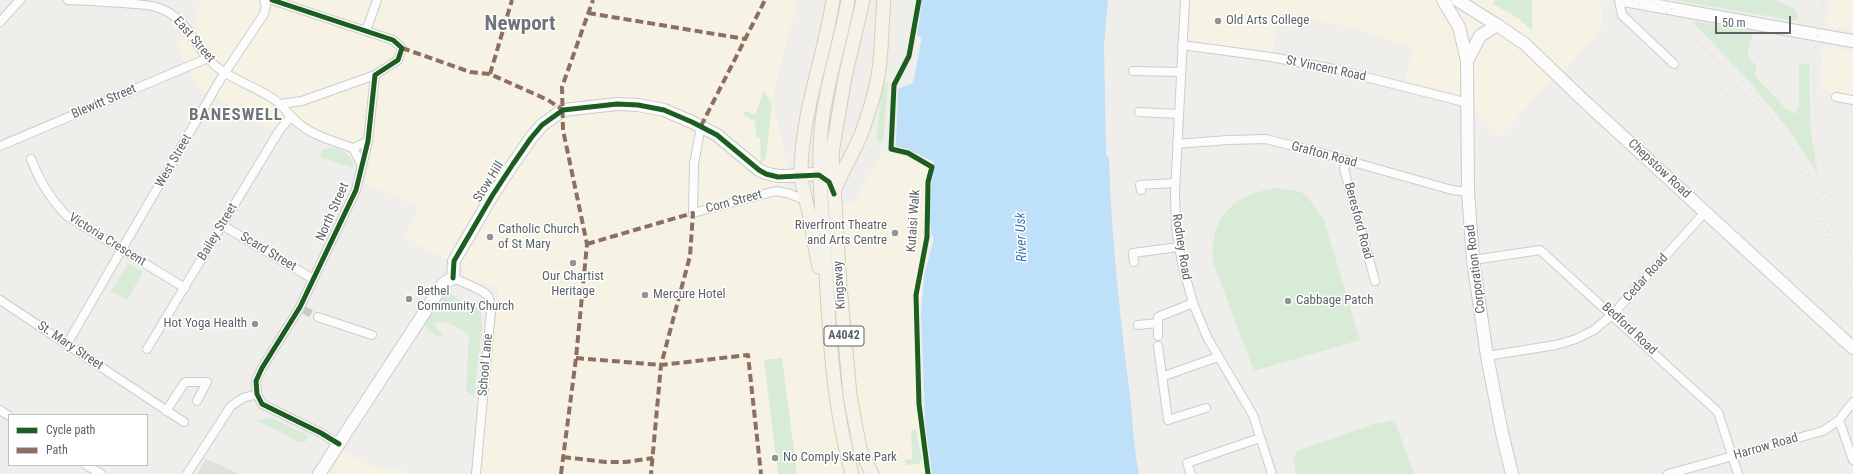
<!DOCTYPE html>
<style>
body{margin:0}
#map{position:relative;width:1853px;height:474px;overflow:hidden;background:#efeeea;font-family:"Roboto Condensed",sans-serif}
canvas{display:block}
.legend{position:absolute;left:8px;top:414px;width:140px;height:52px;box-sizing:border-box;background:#fff;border:1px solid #bfc1c3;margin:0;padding:5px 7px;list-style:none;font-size:12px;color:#5f6368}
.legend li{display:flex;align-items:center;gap:8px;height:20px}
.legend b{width:20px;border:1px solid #bfc1c3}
.scale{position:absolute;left:1715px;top:16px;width:76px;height:18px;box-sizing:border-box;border:2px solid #5f6368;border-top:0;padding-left:5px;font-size:12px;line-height:14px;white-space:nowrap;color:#5f6368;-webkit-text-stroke:3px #fff;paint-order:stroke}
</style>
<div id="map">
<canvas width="1853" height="474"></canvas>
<ul class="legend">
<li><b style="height:5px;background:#1b5e20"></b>Cycle path</li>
<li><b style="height:5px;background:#8d6e63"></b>Path</li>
</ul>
<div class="scale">50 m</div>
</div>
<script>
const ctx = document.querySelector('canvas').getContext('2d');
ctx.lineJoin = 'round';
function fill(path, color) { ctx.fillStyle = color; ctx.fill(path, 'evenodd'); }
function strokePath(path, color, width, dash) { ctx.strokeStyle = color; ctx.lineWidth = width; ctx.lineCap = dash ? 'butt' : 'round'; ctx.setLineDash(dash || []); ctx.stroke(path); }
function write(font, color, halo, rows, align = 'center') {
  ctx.font = font + ' "Roboto Condensed",sans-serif'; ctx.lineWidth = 3; ctx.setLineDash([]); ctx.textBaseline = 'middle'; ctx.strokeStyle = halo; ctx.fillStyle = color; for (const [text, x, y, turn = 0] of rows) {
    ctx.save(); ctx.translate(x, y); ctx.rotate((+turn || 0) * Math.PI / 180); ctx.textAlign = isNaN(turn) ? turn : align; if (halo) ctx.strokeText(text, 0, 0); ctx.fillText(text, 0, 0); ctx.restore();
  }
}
const commercial = new Path2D(`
 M195,0H798L772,98L787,165V199L832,203L854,202L884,150L931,165L926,192L922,234L929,240L918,313L920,427L929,474H479L499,288L471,281L465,275L462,268L405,237L419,207L365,183L372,149L319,131L303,123L291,109L272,130L197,88L176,43L196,33L195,29L201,2Z
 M1185,0H1601L1602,26L1565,70L1540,91L1500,137L1468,103L1467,96L1405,81L1414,48L1347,26L1279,14L1271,57L1182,45Z
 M1831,0H1853V30L1825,27Z
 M1823,46L1853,51V97L1820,90Z
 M344,451L369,466L422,474H329Z`);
const education = new Path2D(`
 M206,459L218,464L239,474H197Z`);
const green = new Path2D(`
 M1495,0H1532V31L1518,18L1493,4Z
 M1674,0H1776L1794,8L1798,15L1796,21Z
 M1692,21L1753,31L1747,55L1752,62L1757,65L1755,76L1786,109L1795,114L1799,105V64H1809L1811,132L1818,175L1790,131L1750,82Z
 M888,82L883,143L878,142L877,137L882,83Z
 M764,91L772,104L766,158L761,163L760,138L756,137L755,121L743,115L745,111L755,115Z
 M334,148C345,151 353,155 353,168L320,157L323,149Z
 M1279,188L1301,192L1309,199L1324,220L1360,340L1254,371L1213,262C1209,217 1235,192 1279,188Z
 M128,263L143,272L127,300L111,291Z
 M448,292L466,305L481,308L482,328L474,396L466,391L469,335C459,328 445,318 433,324L443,335L440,338L426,328L425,324L427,317L434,311L443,295Z
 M782,358L797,474H778L764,360Z
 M272,418L309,436L304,443L300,441L299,442L256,420Z
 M1390,420L1395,422L1414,474H1296L1293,460L1297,451L1379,422L1380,424Z
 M916,429L922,460L919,464L906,465L905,460L912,459L911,430Z`);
const water = new Path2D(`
 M922,0H1108L1104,46L1106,154L1109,158C1111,236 1120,313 1129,389C1133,417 1133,446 1139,474H932L925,421L921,313L924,276L934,238L931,234V227L928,213L934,162L908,149L896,146L898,89L913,83L922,37L917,36Z`);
const streetTunnel = new Path2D(`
 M304,310L318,317`);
const street = new Path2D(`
 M68,0C91,1 113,2 135,4C143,5 152,5 159,8C189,18 195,50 218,68C234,80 255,87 272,98C284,105 290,118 302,126C317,137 336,142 353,148L368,141
 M272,0L393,40L402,48L398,60L375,75L368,141L356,190L300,307L262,368L256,381L257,394L262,404L321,433L339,444
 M1185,0L1175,192L1176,228L1182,263L1193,303L1207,337L1253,415L1272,474
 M1619,0L1622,15L1674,64
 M0,22L20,0
 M366,31L377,0
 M1182,45L1271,57L1334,69L1468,103
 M1133,71L1180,72
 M1836,97L1853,100
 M281,104L302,101L375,75
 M1139,112L1178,114
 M701,126L694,164L693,213L776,191L787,193L805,200
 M1177,144L1228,140L1266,139L1314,151L1452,190L1468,192
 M0,146L208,58
 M353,148L362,166
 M31,159C39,180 51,200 67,216L185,288
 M1347,161L1344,169L1375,281
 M1141,190L1140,185L1175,183
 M222,225L313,279
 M1473,260L1540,250L1718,412L1738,474
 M1134,262L1133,253L1179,247
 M453,278C462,282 481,289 487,295C491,299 490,306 491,311L476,474
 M0,300L184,422
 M318,317L372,335
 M1138,325L1157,323
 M1158,336V317L1193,303
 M67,344L220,80L264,14L266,6L264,0
 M1158,346L1168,420L1206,408
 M147,349L279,131L291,116
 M1487,356L1556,345L1576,339L1594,330L1613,314L1705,212
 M1164,376L1218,357
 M0,410L9,416
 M166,411L185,382H207L197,401
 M1839,420L1853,460
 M86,465L101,474
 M187,474L231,406L243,398L257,394
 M1191,474L1187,463L1260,438
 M1668,474L1823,431L1839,420L1853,402`);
const secondary = new Path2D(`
 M1443,0L1459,27L1467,61L1468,192L1473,260L1487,356L1502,433L1512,474
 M1457,0L1497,25L1525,44L1581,98L1853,348
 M1624,0L1853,41
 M1467,61L1480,36L1497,25
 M319,474L443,284L453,278L454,261L492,196L513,164L531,138L542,125L563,110L617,104L638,105L664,110L692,122L717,135L759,170C777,180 794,175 814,174L819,175L828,181`);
const primary = new Path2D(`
 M848,0C841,41 827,80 822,122C817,166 822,210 825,255C829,328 832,403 852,474
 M863,0L845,77L832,153L840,285L850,395L860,449L872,474
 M836,187C843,168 855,151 862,132C870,110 878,84 880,61C882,41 882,20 884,0
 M819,267C815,249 812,231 809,213C806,200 802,187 801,174C801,114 824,58 833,0`);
const rail = new Path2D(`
 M1634,0C1726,82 1800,179 1853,291
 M1653,0C1680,24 1707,50 1731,77C1778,133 1819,197 1853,262
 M1663,0L1674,11
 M1824,0C1808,69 1811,141 1836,207
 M1738,77C1783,129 1819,186 1853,246
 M1806,195L1853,276`);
const quiet = new Path2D(`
 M588,13L745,39
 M402,48L470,72L490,74L548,100L563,110
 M490,74L512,0
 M701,126L765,0
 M587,244L693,213L690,256L661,365L651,474
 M576,358L661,365L748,355L761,474
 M563,457L606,462H626L653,458
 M561,474L576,358L587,244L563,130L562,87L593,0`);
const cycleway = new Path2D(`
 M272,0L393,40L402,48L398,60L375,75L368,141L356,190L300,307L262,368L256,381L257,394L262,404L321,433L339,444
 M919,0L909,56L894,85L891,149L908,153L932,167L928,182L927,237L916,295L919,404L928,474
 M453,278L454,261L492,196L513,164L531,138L542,125L563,110L617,104L638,105L664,110L692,122L717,135L759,170L766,174L778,177L819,175L829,182L834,194`);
const markers = [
 [1218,21,4,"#919496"],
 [895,233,4,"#919496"],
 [490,237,4,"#919496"],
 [573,263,4,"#919496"],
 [645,295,4,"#919496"],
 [409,299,4,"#919496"],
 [1288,301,4,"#919496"],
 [255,324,4,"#919496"],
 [775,458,4,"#919496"]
];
const shields = [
 [844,336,40]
];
const shieldNames = [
 ["A4042",844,336]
];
const poiNames = [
 ["Old Arts College",1226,21],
 ["Riverfront Theatre",887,226,"right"],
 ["and Arts Centre",887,241,"right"],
 ["Catholic Church",498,230],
 ["of St Mary",498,245],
 ["Our Chartist",573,277,"center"],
 ["Heritage",573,292,"center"],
 ["Bethel",417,292],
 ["Community Church",417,307],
 ["Mercure Hotel",653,295],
 ["Cabbage Patch",1296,301],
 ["Hot Yoga Health",247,324,"right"],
 ["No Comply Skate Park",783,458]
];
const streetNames = [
 ["East Street",194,40,49],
 ["St Vincent Road",1326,69,12],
 ["Blewitt Street",104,102,-23],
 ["Grafton Road",1324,155,15],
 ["West Street",174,161,-60],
 ["Chepstow Road",1659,169,43],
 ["Stow Hill",489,182,-58],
 ["Corn Street",734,202,-15],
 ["North Street",333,212,-66],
 ["Kutaisi Walk",914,221,-86],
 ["Beresford Road",1358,221,75],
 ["Bailey Street",218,232,-59],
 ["Victoria Crescent",107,240,32],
 ["Rodney Road",1181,247,81],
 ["Scard Street",268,252,31],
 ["Corporation Road",1476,269,-97],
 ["Cedar Road",1646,278,-48],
 ["Kingsway",840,285,-94],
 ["Bedford Road",1629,329,43],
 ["St. Mary Street",70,346,34],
 ["School Lane",486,365,-85],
 ["Harrow Road",1766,447,-16]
];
const waterNames = [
 ["River Usk",1022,237,-92]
];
const districtNames = [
 ["BANESWELL",236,116]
];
const townNames = [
 ["Newport",520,25]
];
fill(commercial, '#f7f3e4');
fill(education, '#e2e0da');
fill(green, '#d8ebd6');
fill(water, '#bfe0f9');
strokePath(streetTunnel, '#cbcbca', 8, [8, 4]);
strokePath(street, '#cbcccc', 10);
strokePath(secondary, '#cacacb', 14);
strokePath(primary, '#d7ceb8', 15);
strokePath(street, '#fdfcfc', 8);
strokePath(secondary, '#fdfcfc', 12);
strokePath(primary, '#f4f2e9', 13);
strokePath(rail, '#e4e4e4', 3, [1, 5]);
strokePath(quiet, '#8d6e63', 4, [8, 4]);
strokePath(cycleway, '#1b5e20', 5);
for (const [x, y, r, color] of markers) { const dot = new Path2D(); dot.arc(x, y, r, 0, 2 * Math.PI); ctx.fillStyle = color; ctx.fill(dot); strokePath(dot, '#fff', 1.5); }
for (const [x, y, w] of shields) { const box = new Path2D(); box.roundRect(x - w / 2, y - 10, w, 20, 3); ctx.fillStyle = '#fff'; ctx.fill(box); strokePath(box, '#5f6368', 1); }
write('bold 12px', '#5f6368', null, shieldNames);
write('13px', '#5f6368', '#fff', poiNames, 'left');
write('13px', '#5f6368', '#fff', streetNames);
write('italic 14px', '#4174aa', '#fff', waterNames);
ctx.letterSpacing = '1px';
write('bold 17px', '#70757a', '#fff', districtNames);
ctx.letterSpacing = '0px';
write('bold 21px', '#70757a', '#fff', townNames);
</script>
